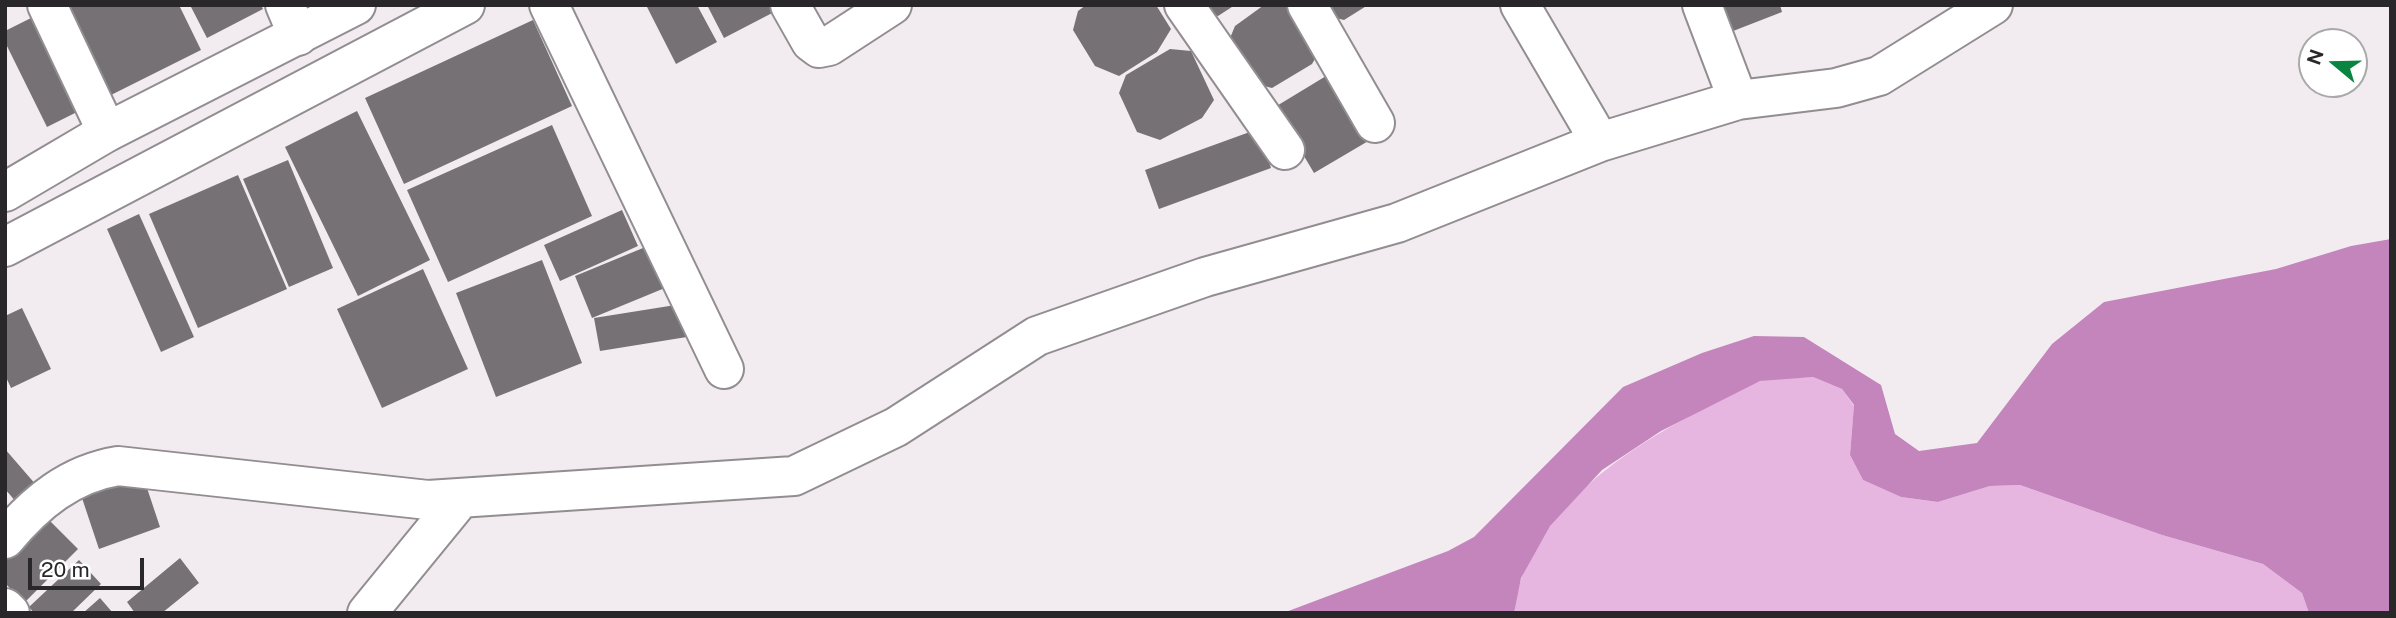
<!DOCTYPE html>
<style>
body{margin:0}
#map{position:relative;width:2396px;height:618px;overflow:hidden;background:#f2ecf1;font-family:"Public Sans",sans-serif}
canvas{display:block}
.frame{position:absolute;inset:0;border:7px solid #292729;pointer-events:none}
.north{position:absolute;left:2298px;top:28px;width:70px;height:70px;box-sizing:border-box;background:#fff;border:2px solid #a9a9a9;border-radius:50%;rotate:289deg;font-size:19px;font-weight:700;line-height:28px;text-align:center;color:#292729}
.north::after{content:'';display:block;margin:auto;width:24px;height:32px;background:#09853f;clip-path:polygon(50% 0,100% 100%,50% 72%,0 100%)}
.scale{position:absolute;left:28px;top:558px;width:116px;height:32px;box-sizing:border-box;border:4px solid #292729;border-top:0;padding-left:9px;font-size:21px;line-height:24px;white-space:nowrap;color:#292729;-webkit-text-stroke:5px #fff;paint-order:stroke}
</style>
<div id="map">
<canvas width="2396" height="618"></canvas>
<div class="frame"></div>
<div class="north">N</div>
<div class="scale">20 m</div>
</div>
<script>
const ctx = document.querySelector('canvas').getContext('2d');
ctx.lineJoin = 'round';
function fill(path, color) { ctx.fillStyle = color; ctx.fill(path, 'evenodd'); }
function strokePath(path, color, width, dash) { ctx.strokeStyle = color; ctx.lineWidth = width; ctx.lineCap = dash ? 'butt' : 'round'; ctx.setLineDash(dash || []); ctx.stroke(path); }
const green = new Path2D(`
 M1813,377L1842,389L1854,406L1850,455L1863,480L1901,497L1938,502L1990,486L2020,485L2162,535L2263,564L2302,593L2309,613H1514C1524,514 1627,448 1707,407C1724,399 1742,386 1760,381C1776,377 1797,378 1813,377Z`);
const water = new Path2D(`
 M2391,239V613H2309L2302,593L2263,564L2162,535L2020,485L1990,486L1938,502L1901,497L1863,480L1850,455L1854,405L1842,389L1813,377L1760,381L1661,431L1602,470L1550,526L1521,578L1514,613H1283L1448,551L1474,537L1623,387L1702,353L1754,336L1804,337L1881,385L1895,434L1919,451L1977,443L2052,344L2104,302L2276,269L2351,246Z`);
const building = new Path2D(`
 M65,5H179L201,50L109,96Z
 M190,5H261L263,9L207,38Z
 M646,5H697L717,42L676,64Z
 M707,5H773L776,11L724,38Z
 M1086,5H1156L1171,29L1157,52L1119,76L1095,66L1073,30L1078,11Z
 M1192,5H1235L1218,16L1195,10Z
 M1264,5H1302L1323,45L1312,64L1272,88L1248,82L1228,43L1235,26Z
 M1316,5H1368L1344,20L1320,14Z
 M1717,5H1780L1782,12L1728,33Z
 M35,16L81,110L47,127L5,42V31Z
 M533,20L572,106L404,184L365,98Z
 M1170,49L1191,51L1214,100L1202,118L1160,140L1137,132L1119,93L1126,75Z
 M1331,73L1370,140L1314,173L1275,107Z
 M357,111L430,260L358,296L285,147Z
 M552,125L592,216L448,282L407,190Z
 M1258,129L1271,168L1159,209L1145,170Z
 M288,160L333,268L289,287L243,179Z
 M238,175L287,289L198,328L149,214Z
 M622,210L638,246L560,281L544,245Z
 M139,214L194,337L161,352L107,229Z
 M660,241L677,283L592,318L575,276Z
 M542,260L582,363L496,397L456,293Z
 M423,269L468,369L382,408L337,309Z
 M688,303L693,336L600,351L594,318Z
 M22,308L51,369L11,388L5,375V316Z
 M5,449L37,486L17,503L5,489Z
 M142,473L160,527L99,549L81,495Z
 M47,518L78,549L24,603L5,583V560Z
 M180,558L199,583L162,613H135L127,602Z
 M79,560L101,584L71,613H34L29,607Z
 M100,598L113,613H83Z`);
const street = new Path2D(`
 M47,5L107,132
 M285,5L298,36
 M549,5L724,369
 M790,5L811,42L819,48L829,46L892,5
 M1184,5L1285,150
 M1307,5L1375,123
 M1520,5L1600,142
 M1702,5L1738,100
 M5,539C36,502 70,474 118,466L428,500L794,476L896,427L1037,336L1205,277L1397,223L1600,142L1738,100L1836,88L1879,76L1993,5
 M5,608L10,613
 M367,613L461,498`);
const secondary = new Path2D(`
 M5,192L107,132L356,5
 M5,247L465,5`);
fill(green, '#e6b6e0');
fill(water, '#c385bc');
fill(building, '#757174');
strokePath(street, '#928d91', 42);
strokePath(secondary, '#928d91', 42);
strokePath(street, '#fff', 38);
strokePath(secondary, '#fff', 38);
</script>
